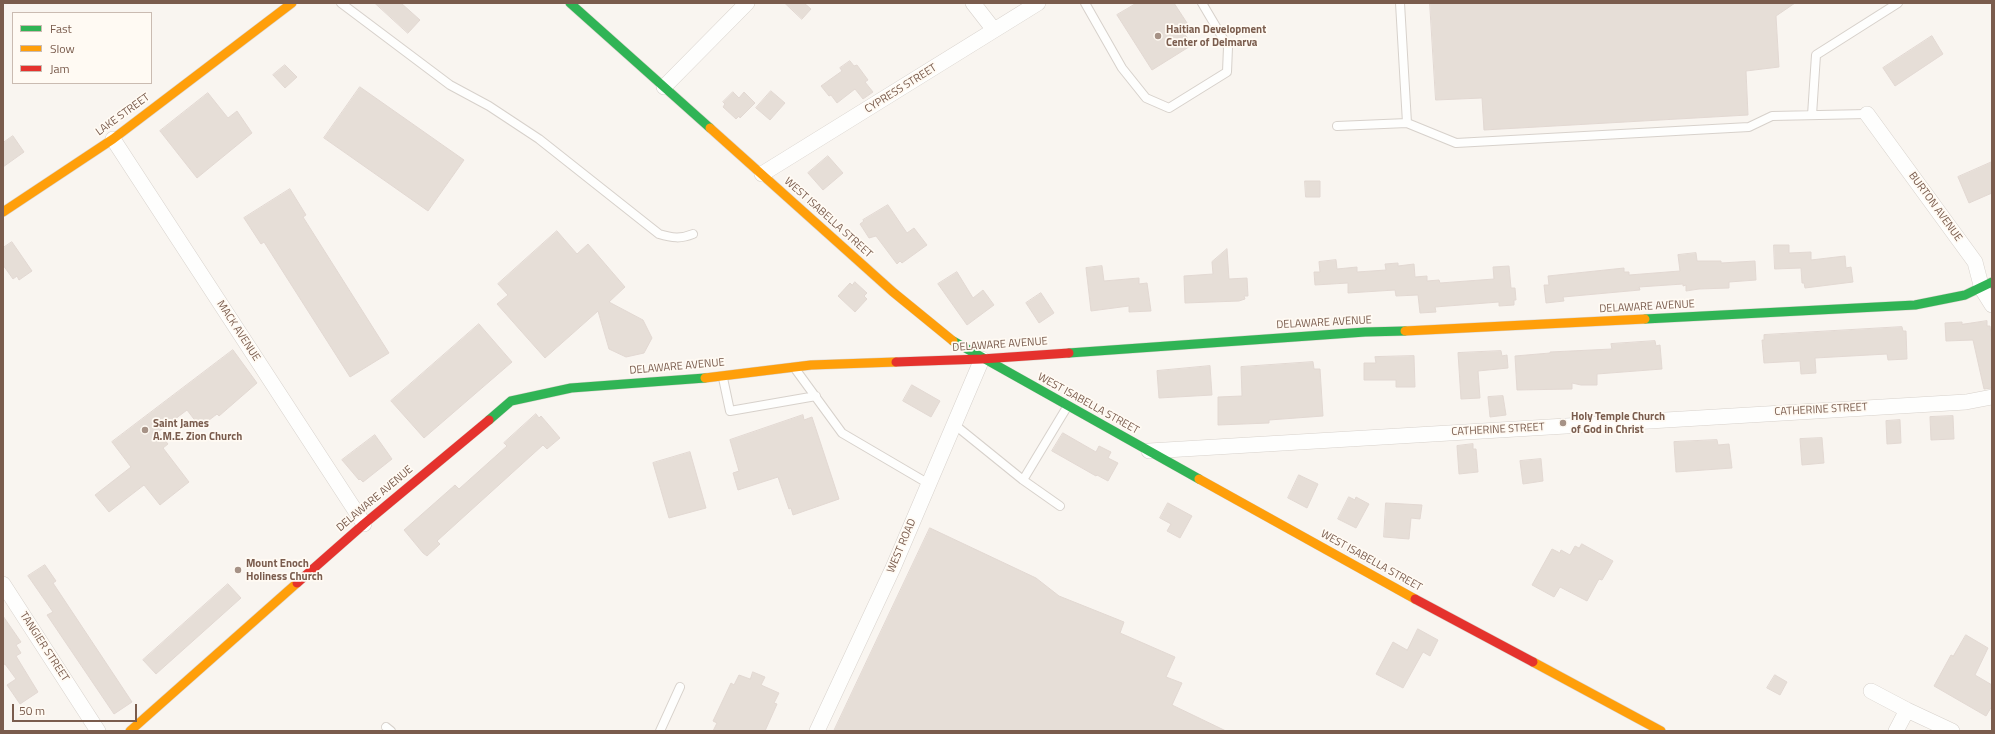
<!DOCTYPE html>
<style>
body{margin:0}
#map{position:relative;width:1995px;height:734px;overflow:hidden;background:#f9f5f0;font-family:"Titillium Web",sans-serif}
canvas{display:block}
.frame{position:absolute;inset:0;border:4px solid #7a5c4d;pointer-events:none}
.legend{position:absolute;left:12px;top:12px;width:140px;height:72px;box-sizing:border-box;background:#fffaf3;border:1px solid #cabbb1;margin:0;padding:5px 7px;list-style:none;font-size:12px;color:#7a5c4d}
.legend li{display:flex;align-items:center;gap:8px;height:20px}
.legend b{width:20px;border:1px solid #cabbb1}
.scale{position:absolute;left:12px;top:704px;width:125px;height:18px;box-sizing:border-box;border:2px solid #7a5c4d;border-top:0;padding-left:5px;font-size:12px;line-height:14px;white-space:nowrap;color:#7a5c4d;-webkit-text-stroke:3px #fffaf3;paint-order:stroke}
</style>
<div id="map">
<canvas width="1995" height="734"></canvas>
<div class="frame"></div>
<ul class="legend">
<li><b style="height:5px;background:#30b455"></b>Fast</li>
<li><b style="height:5px;background:#ff9f0a"></b>Slow</li>
<li><b style="height:5px;background:#e5322d"></b>Jam</li>
</ul>
<div class="scale">50 m</div>
</div>
<script>
const ctx = document.querySelector('canvas').getContext('2d');
ctx.lineJoin = 'round';
function fill(path, color) { ctx.fillStyle = color; ctx.fill(path, 'evenodd'); }
function strokePath(path, color, width, dash) { ctx.strokeStyle = color; ctx.lineWidth = width; ctx.lineCap = dash ? 'butt' : 'round'; ctx.setLineDash(dash || []); ctx.stroke(path); }
function write(font, color, halo, rows, align = 'center') {
  ctx.font = font + ' "Titillium Web",sans-serif'; ctx.lineWidth = 3.5; ctx.setLineDash([]); ctx.textBaseline = 'middle'; ctx.strokeStyle = halo; ctx.fillStyle = color; for (const [text, x, y, turn = 0] of rows) {
    ctx.save(); ctx.translate(x, y); ctx.rotate((+turn || 0) * Math.PI / 180); ctx.textAlign = isNaN(turn) ? turn : align; if (halo) ctx.strokeText(text, 0, 0); ctx.fillText(text, 0, 0); ctx.restore();
  }
}
const building = new Path2D(`
 M375,3H401L420,20L408,33Z
 M785,3H804L811,9L802,19Z
 M1137,3H1174L1187,23L1180,27L1192,45L1152,70L1117,15Z
 M1430,3H1795L1776,16L1779,67L1746,71L1748,115L1484,130L1482,98L1436,100Z
 M1932,36L1943,54L1895,86L1883,68Z
 M850,61L854,66L857,65L868,80L865,82L873,92L863,99L855,89L837,103L831,95L829,96L821,86L842,71L840,68Z
 M285,65L297,77L285,88L273,75Z
 M360,87L464,160L428,211L324,138Z
 M771,91L785,103L770,120L756,108Z
 M733,92L739,98L744,92L755,103L740,118L739,116L736,119L723,107L725,104L723,102Z
 M208,93L228,118L237,111L252,133L197,178L160,131Z
 M13,136L24,152L3,167V143Z
 M828,156L843,173L823,190L808,173Z
 M1992,162V193L1969,203L1958,177Z
 M1305,181H1320V197H1306Z
 M290,189L306,215L303,217L389,353L350,377L264,242L261,244L244,218Z
 M888,205L907,233L914,228L927,245L902,263L900,261L897,264L876,236L869,238L860,224L864,221L863,220Z
 M557,231L577,254L588,244L625,287L609,302L643,320L652,338L644,353L626,357L609,349L598,311L545,358L497,304L508,295L498,284Z
 M12,242L32,271L19,280L17,276L13,279L3,265V248Z
 M1774,245H1789V253L1811,252V260L1845,256L1846,268L1851,267L1853,282L1805,288L1804,283H1802L1801,268L1775,269Z
 M1227,249L1229,279L1247,278L1248,296H1244L1245,299L1239,301L1185,303L1184,276L1213,274L1212,262Z
 M1696,253L1697,261H1721V263L1755,261L1756,280L1729,282V288L1699,289L1686,291V285L1683,286V284L1639,287L1640,290L1563,297L1564,301L1546,303L1544,285H1549L1548,276L1624,268V272H1629V275L1680,271L1678,255Z
 M1336,260L1337,269L1357,267V272L1386,270L1385,264L1398,263V266L1414,264L1415,277L1427,276V281L1439,280L1440,283L1494,279L1493,267L1509,266L1511,288H1515L1516,300H1514V305L1499,306V302L1435,307L1436,312L1420,313L1418,295L1396,296L1395,290L1348,293V283L1315,285L1314,272H1320L1319,262Z
 M1102,266L1104,281L1139,278V284L1147,283L1151,311L1129,312V306L1091,311L1086,268Z
 M957,272L973,298L983,290L994,305L967,325L938,284Z
 M855,282L867,293L864,296L867,299L855,312L838,296L850,283L852,285Z
 M1041,293L1054,313L1039,323L1026,303Z
 M1987,321V326H1990L1992,342V388L1984,389L1973,340L1946,341L1945,323L1962,322V324Z
 M479,324L512,362L424,438L391,401Z
 M1902,327L1903,331H1906L1907,359L1888,360L1887,354L1815,358L1816,373L1801,374L1800,361L1764,363L1762,340H1764V335Z
 M1655,341L1656,346L1660,345L1662,369L1597,374V385H1581L1572,383V389L1517,390L1515,356L1550,353V352L1612,349L1611,344Z
 M233,350L257,383L219,416L217,414L200,427L187,410L158,432L168,444L163,448L189,482L160,505L144,485L109,512L95,495L131,467L112,442Z
 M1501,351L1502,356L1507,355L1508,368L1478,371L1480,398L1461,399L1458,353Z
 M1414,356L1415,387H1396V380H1364V363H1376L1375,357Z
 M1313,362L1314,369H1320L1323,416L1269,420V423L1218,425V397L1242,396L1241,367Z
 M1210,366L1212,395L1159,398L1157,371Z
 M912,385L940,401L931,417L903,401Z
 M1503,396L1506,415L1490,417L1488,397Z
 M536,414L539,418L541,416L560,438L547,449L543,445L437,541L440,544L427,556L423,553L404,530L455,485L459,489L507,446L504,443Z
 M803,415L804,420L812,417L839,499L793,515L791,508L789,509L778,477L738,490L733,473L739,471L730,440Z
 M1953,416L1954,439L1931,440L1930,417Z
 M1900,420L1901,443L1887,444L1886,421Z
 M1063,433L1096,452L1099,446L1111,452L1108,458L1118,463L1108,481L1097,475L1096,476L1052,451Z
 M375,435L392,459L363,482L360,479L359,480L342,460Z
 M1822,438L1824,463L1802,465L1800,439Z
 M1717,440L1718,445L1729,444L1732,468L1676,472L1674,442Z
 M1473,444V449H1476L1478,472L1459,474L1457,446Z
 M690,452L706,508L669,518L653,463Z
 M1541,459L1543,481L1523,484L1520,461Z
 M1299,475L1318,484L1307,508L1288,498Z
 M1349,497L1355,500L1356,497L1369,504L1356,528L1338,519Z
 M1168,503L1192,516L1180,538L1167,531L1171,524L1160,518Z
 M1386,503L1422,505L1420,519L1411,518L1409,539L1384,537Z
 M930,528L1036,578L1059,596L1124,622L1120,633L1175,657L1166,677L1182,683L1172,705L1226,731H834Z
 M1582,544L1613,561L1602,580L1599,579L1587,601L1560,587L1554,597L1532,585L1552,549L1560,553L1561,550L1570,555L1575,546L1579,548Z
 M45,565L56,581L53,583L132,702L114,714L47,615L53,612L28,576Z
 M228,584L241,598L156,674L143,660Z
 M3,616L21,642L16,645L21,653L16,656L38,692L20,704L7,685L16,679L5,664L3,665Z
 M1418,629L1438,640L1430,656L1423,652L1403,688L1376,674L1393,642L1407,650Z
 M1966,635L1988,648L1975,675L1992,685V706L1986,716L1934,686L1951,655L1953,656Z
 M753,672L765,677L761,685L779,693L774,703L777,704L765,731H713L717,723L713,721L731,683L734,685L739,675L750,679Z
 M1775,675L1787,682L1780,695L1767,688Z`);
const lane = new Path2D(`
 M341,3L450,85L489,106L539,139L659,234C672,238 681,239 693,234
 M1085,3L1122,68L1146,98L1169,108L1227,72L1228,47L1202,3
 M1400,3L1407,123
 M1812,115L1816,55L1898,3
 M1337,126L1407,123L1456,143L1749,127L1772,116L1867,114
 M796,370L842,433L929,484
 M723,378L730,411L816,396
 M955,425L1023,480L1060,506
 M1023,480L1067,407
 M386,727L391,731
 M660,731L680,687`);
const street = new Path2D(`
 M973,3L994,30
 M664,87L747,3
 M1867,114L1975,262L1982,289L1992,305
 M113,139L364,524
 M762,174L1038,3
 M1149,451L1966,402L1992,397
 M3,584L98,731
 M1871,691L1907,710L1952,731
 M817,731L893,568L982,359
 M1896,731L1907,710`);
const fast = new Path2D(`
 M570,3L710,128
 M1645,319L1915,305L1965,295L1992,282
 M953,341L1199,479
 M1069,353L1365,332L1405,331
 M489,420L511,401L571,388L705,378`);
const slow = new Path2D(`
 M710,128L893,292L953,341
 M3,212L113,139L292,3
 M1405,331L1645,319
 M705,378L811,365L896,362
 M1199,479L1415,599
 M1533,662L1661,731
 M130,731L297,583`);
const jam = new Path2D(`
 M896,362L982,359L1069,353
 M297,583L364,524L489,420
 M1415,599L1533,662`);
const markers = [
 [1158,36,4,"#a69286"],
 [1563,423,4,"#a69286"],
 [145,430,4,"#a69286"],
 [238,570,4,"#a69286"]
];
const poiNames = [
 ["Haitian Development",1166,30],
 ["Center of Delmarva",1166,43],
 ["Holy Temple Church",1571,417],
 ["of God in Christ",1571,430],
 ["Saint James",153,424],
 ["A.M.E. Zion Church",153,437],
 ["Mount Enoch",246,564],
 ["Holiness Church",246,577]
];
const streetNames = [
 ["CYPRESS STREET",901,89,-32],
 ["LAKE STREET",123,115,-36],
 ["BURTON AVENUE",1935,207,54],
 ["WEST ISABELLA STREET",828,218,42],
 ["DELAWARE AVENUE",1647,307,-3],
 ["DELAWARE AVENUE",1324,323,-3],
 ["MACK AVENUE",238,331,57],
 ["DELAWARE AVENUE",1000,345,-4],
 ["DELAWARE AVENUE",677,367,-5],
 ["WEST ISABELLA STREET",1088,404,29],
 ["CATHERINE STREET",1821,410,-3],
 ["CATHERINE STREET",1498,430,-3],
 ["DELAWARE AVENUE",375,499,-40],
 ["WEST ROAD",902,546,-67],
 ["WEST ISABELLA STREET",1371,561,29],
 ["TANGIER STREET",44,647,57]
];
fill(building, '#e6ded7');
strokePath(building, '#e2d8d2', 1);
strokePath(lane, '#d7d1cb', 10);
strokePath(street, '#d7d1cb', 16);
strokePath(fast, '#d9d2cb', 10);
strokePath(slow, '#d9d2cb', 10);
strokePath(jam, '#d9d2cb', 10);
strokePath(lane, '#fefefd', 8);
strokePath(street, '#fefefd', 15);
strokePath(fast, '#30b455', 9);
strokePath(slow, '#ff9f0a', 9);
strokePath(jam, '#e5322d', 9);
for (const [x, y, r, color] of markers) { const dot = new Path2D(); dot.arc(x, y, r, 0, 2 * Math.PI); ctx.fillStyle = color; ctx.fill(dot); strokePath(dot, '#fffaf3', 1.5); }
write('bold 11px', '#7a5c4d', '#fffaf3', poiNames, 'left');
write('11px', '#7a5c4d', '#fffaf3', streetNames);
</script>
